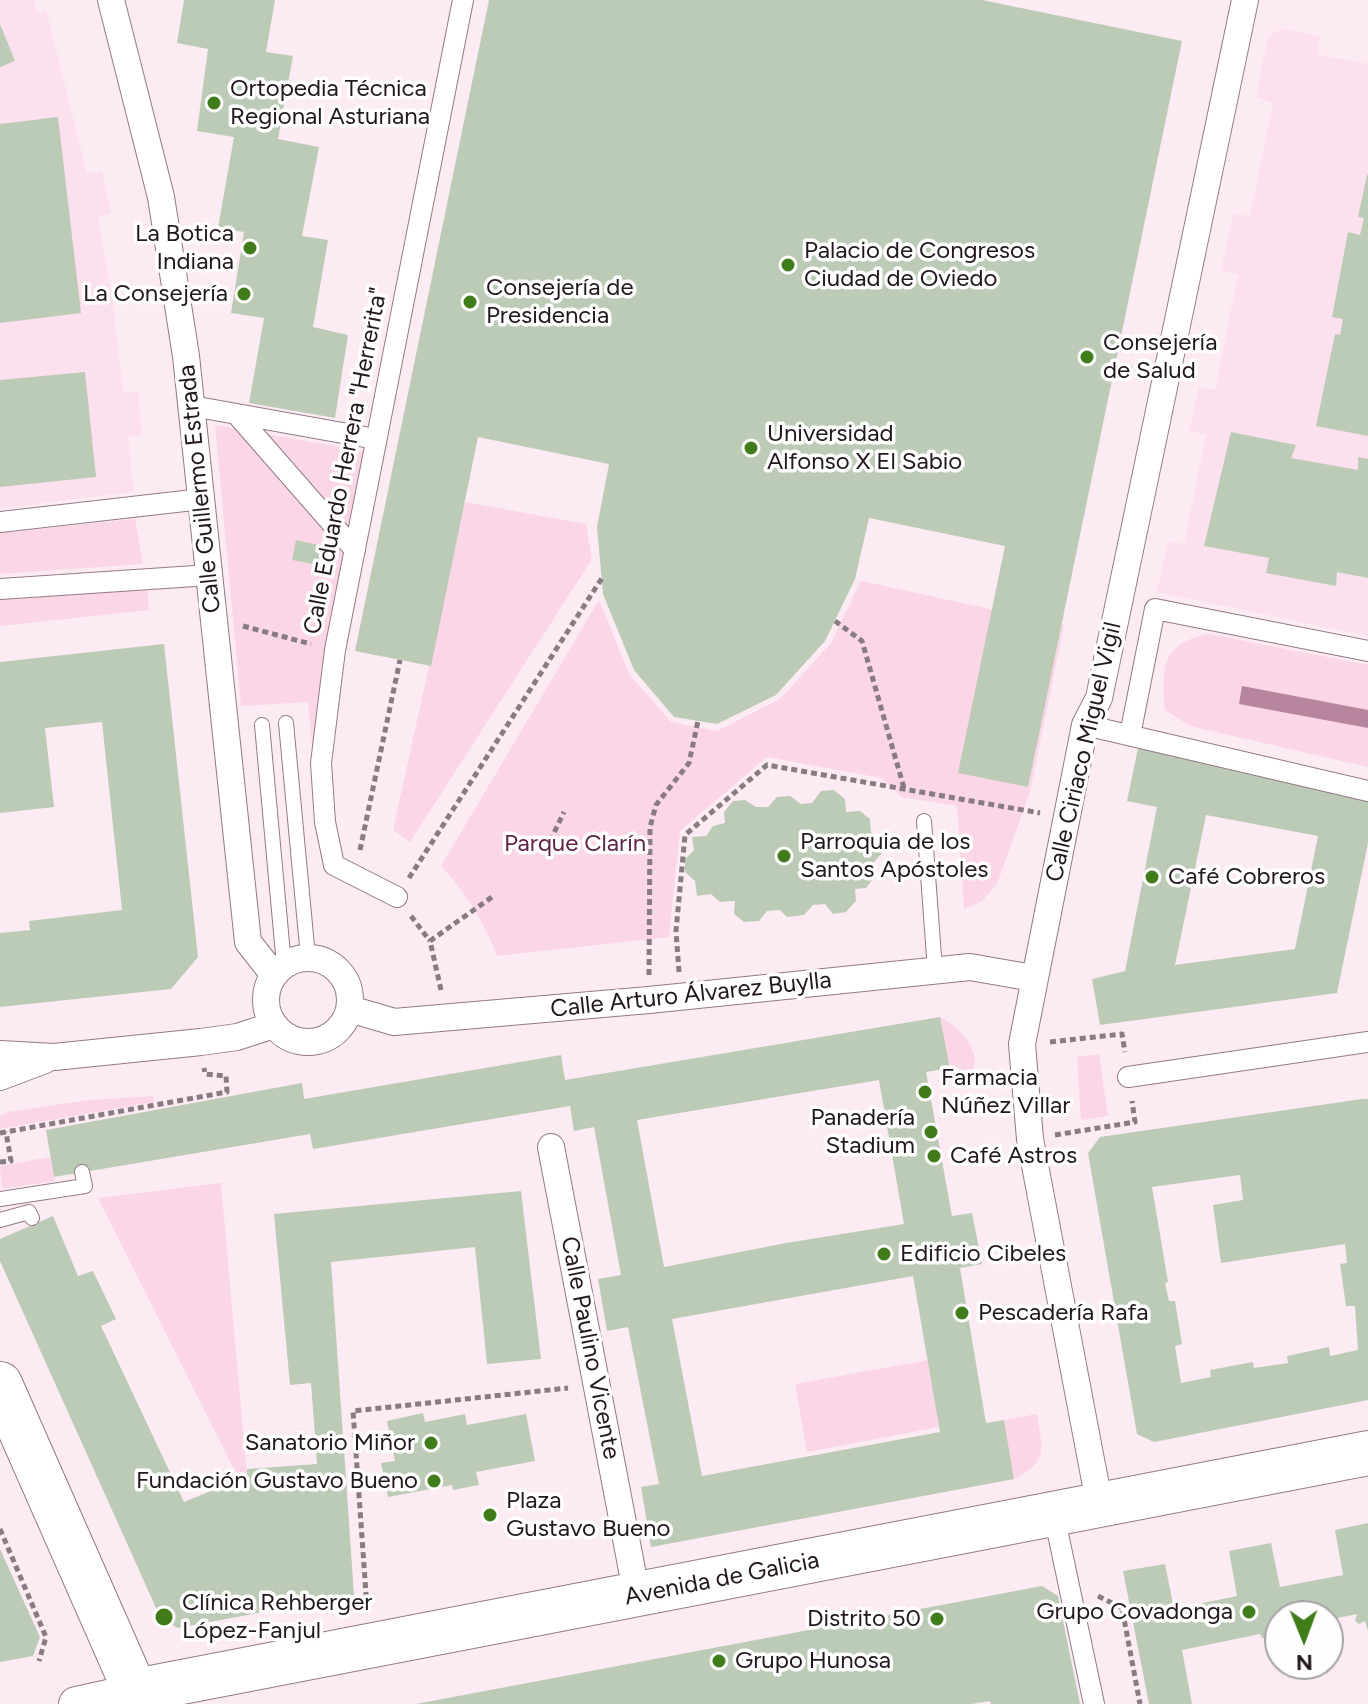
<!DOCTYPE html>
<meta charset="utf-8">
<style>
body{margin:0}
#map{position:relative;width:1368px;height:1704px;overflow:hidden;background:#fcebf3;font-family:Figtree,sans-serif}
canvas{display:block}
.north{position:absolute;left:1264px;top:1600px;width:80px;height:80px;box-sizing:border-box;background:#fefefe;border:2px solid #a6a2a4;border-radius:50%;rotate:179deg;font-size:22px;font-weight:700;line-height:32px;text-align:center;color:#21171c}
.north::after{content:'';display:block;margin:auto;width:28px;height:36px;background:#407d1a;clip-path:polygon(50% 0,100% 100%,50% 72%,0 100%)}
</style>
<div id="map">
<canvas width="1368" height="1704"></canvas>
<div class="north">N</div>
</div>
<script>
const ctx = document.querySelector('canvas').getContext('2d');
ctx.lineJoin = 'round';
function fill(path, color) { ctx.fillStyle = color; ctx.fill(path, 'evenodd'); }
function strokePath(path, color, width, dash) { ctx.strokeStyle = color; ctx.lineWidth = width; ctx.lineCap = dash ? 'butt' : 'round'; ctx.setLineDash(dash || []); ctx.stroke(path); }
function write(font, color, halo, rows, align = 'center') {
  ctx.font = font + ' Figtree,sans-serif'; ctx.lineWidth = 7; ctx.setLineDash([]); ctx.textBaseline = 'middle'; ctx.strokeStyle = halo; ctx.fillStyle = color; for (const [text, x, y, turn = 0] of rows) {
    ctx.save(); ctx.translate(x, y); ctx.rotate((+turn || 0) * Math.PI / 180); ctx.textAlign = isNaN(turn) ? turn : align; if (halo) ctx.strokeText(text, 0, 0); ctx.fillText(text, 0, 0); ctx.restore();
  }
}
const built = new Path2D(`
 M0,0H33L37,13L46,10L87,174L102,171L111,213L98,217L113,303L123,392H138L142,435L128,437L134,492L0,508Z
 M1283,29L1320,36L1317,54L1368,64V636L1157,592L1168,541L1184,544L1206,435L1189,431L1199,387L1215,390L1238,275L1221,270L1233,214L1250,216L1273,103L1256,97L1267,41L1273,33Z`);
const green = new Path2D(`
 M215,425L368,452L315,777L308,702L241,706Z
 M465,502L586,524L592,559L410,842L393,830Z
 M135,519L143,564L0,574V533Z
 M861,581L1064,625L1030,792L997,884L982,901L964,909L957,806L902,797L881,778L767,757L680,831L669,937L497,956C484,921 466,893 441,866L599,600L629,674L671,722L717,731L780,699L831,643Z
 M147,588L149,610L0,626V598Z
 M1209,634L1368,665V767L1190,726L1165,710C1161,667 1162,643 1209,634Z
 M940,1017C962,1027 993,1063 962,1082L959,1067L950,1068Z
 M1099,1054L1108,1116L1081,1120L1077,1057Z
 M153,1096L154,1102L0,1129V1116L8,1112L89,1100Z
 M50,1157L55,1181L2,1189L0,1166Z
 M221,1183L247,1476L239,1479L98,1198Z
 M928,1360L939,1427L807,1452L795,1384Z
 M1037,1414C1042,1448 1050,1462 1014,1479L1004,1420Z`);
const water = new Path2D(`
 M1242,686L1368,710V728L1239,704Z`);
const building = new Path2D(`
 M184,0H275L266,52L293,56L278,139L319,147L302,236L328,240L313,327L348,335L335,418L249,403L264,318L231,313L244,232L218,228L234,137L197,131L208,49L177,43Z
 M489,0H982L1182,41L1028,787L958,773L1005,546L869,518L855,579L825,641L776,695L717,724L674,717L634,670L603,594L597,527L609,464L478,437L431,666L355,651Z
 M0,24L15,61L0,67Z
 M58,117L81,313L0,323V124Z
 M1367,175H1368V436L1316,426L1335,334L1340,335L1343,319L1332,317L1348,232L1360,235L1364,218L1358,217Z
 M85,372L96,477L0,487V380Z
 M1231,432L1296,445L1291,458L1358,470V457L1368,459V578L1337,572L1336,586L1266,573L1269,558L1204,546Z
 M296,540L332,548L329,567L292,560Z
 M164,644L198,957L171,989L0,1007V933L30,930L29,921L122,910L102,722L45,728L54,807L0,813V662Z
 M1138,748L1368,796V843L1337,993L1100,1025L1092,979L1125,971L1157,807L1127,801ZM1206,815L1318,836L1295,949L1175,965Z
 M834,790L845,799L846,812L860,811L870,819L871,832L881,841L882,853L874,862L875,876L866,888L855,889L856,901L846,912L833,914L825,904L813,905L804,915L787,917L780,910L767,911L759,921L744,922L734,914L735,901L720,902L711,894L697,896L695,881L685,872V859L694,850L692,837L706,836L713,826L725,823L724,812L733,801L745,800L756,807H768L777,797L790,796L801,804L812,803L821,791Z
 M940,1017L950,1068L926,1072L952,1216L972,1213L982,1264L960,1268L986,1423L1004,1420L1014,1479L651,1547L641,1487L659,1484L628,1327L607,1331L598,1279L621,1275L594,1127L574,1131L570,1106L313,1149L310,1134L54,1177L46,1130L302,1083L304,1099L561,1055L565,1080ZM879,1080L904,1224L786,1243L664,1267L637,1120ZM913,1276L940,1432L702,1476L672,1319Z
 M1362,1099H1368V1400L1154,1442L1137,1434L1088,1153L1100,1137ZM1240,1175L1243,1200L1213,1205L1221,1263L1345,1244L1347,1263L1340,1264L1346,1306H1355L1358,1350L1330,1356L1329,1347L1287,1356L1288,1363L1254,1368L1253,1362L1210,1370L1211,1377L1181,1383L1175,1346L1182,1344L1175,1301H1169L1165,1283L1168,1282L1152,1187Z
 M521,1191L541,1359L487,1364L475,1247L331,1262L354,1595L178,1628L161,1619L0,1261V1239L53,1216L78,1276L93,1271L116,1319L101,1326L184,1502L247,1476V1469L317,1464L311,1383L290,1385L274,1214Z
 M423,1413L425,1422L465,1414L467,1425L526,1414L535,1461L476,1472L479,1485L453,1490L452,1485L388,1497L381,1463L395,1461L387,1421Z
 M1368,1523V1631L1365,1621L1359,1624L1355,1621L1357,1614L1328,1620V1616H1280V1630L1273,1631L1270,1639L1262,1638L1260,1634L1182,1650L1192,1704H1149L1123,1571L1165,1564L1174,1609L1237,1596L1229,1551L1271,1543L1280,1587L1343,1575L1335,1530Z
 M0,1549L40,1637L33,1656L0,1662Z
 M1042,1586L1058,1596L1080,1704H991L990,1701L972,1704H416Z`);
const path = new Path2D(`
 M1115,366L1126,368
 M835,621L862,641L904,788
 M243,626L311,644
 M550,841L564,812
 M360,850L400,660
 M409,878L602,578
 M411,916L430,941
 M679,972L676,931L685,835L767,765L1040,813
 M649,975L650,827L656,805L689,763L698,721
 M441,990L430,941L492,897
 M1050,1042L1122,1034L1125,1052
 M0,1133L227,1092L226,1076L205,1074L204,1068
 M1055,1135L1135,1122L1132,1101
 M0,1162L11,1161L6,1132
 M0,1529L46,1637L39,1661
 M1098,1596L1122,1608L1140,1704
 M367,1608L353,1411L568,1388`);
const service = new Path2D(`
 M286,723L308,957
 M262,725L284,965
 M924,821L935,970
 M0,1199L85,1186L82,1172
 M0,1220L29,1212L32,1218`);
const pedestrian = new Path2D(`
 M192,406L376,439
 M237,415L355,550
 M0,522L202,499
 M0,589L210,575
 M1085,725L1368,791
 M1130,735L1155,609L1368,651
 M397,897L334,865L325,822L321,763L335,650L463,0
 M1128,1077L1368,1042
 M1054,1515L1094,1704`);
const minor = new Path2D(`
 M111,0L161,197L186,356L248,942L274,975
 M266 1000a42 42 0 1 1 84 0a42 42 0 1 1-84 0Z
 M350,1009L394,1022L649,1000L970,967L1033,978
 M0,1054L54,1057L201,1042L237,1037L274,1025
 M0,1077L45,1060
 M551,1147L637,1596
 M1100,1507L1030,1139L1022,1044L1085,725L1099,698L1245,0`);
const tertiary = new Path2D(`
 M76,1704L135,1691`);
const trunk = new Path2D(`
 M0,1384L141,1704
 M135,1691L1368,1453`);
const pathBridge = new Path2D(`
 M1126,368L1154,373`);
const markers = [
 [214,103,8,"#407d1a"],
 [250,248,8,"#407d1a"],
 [788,265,8,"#407d1a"],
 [244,294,8,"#407d1a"],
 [470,302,8,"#407d1a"],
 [1087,357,8,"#407d1a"],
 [751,448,8,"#407d1a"],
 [784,856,8,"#407d1a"],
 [1152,877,8,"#407d1a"],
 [925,1092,8,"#407d1a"],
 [931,1132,8,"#407d1a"],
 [934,1156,8,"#407d1a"],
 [884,1254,8,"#407d1a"],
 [962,1313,8,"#407d1a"],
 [431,1443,8,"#407d1a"],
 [434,1481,8,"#407d1a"],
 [490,1515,8,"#407d1a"],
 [1249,1612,8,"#407d1a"],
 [164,1617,10,"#407d1a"],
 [937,1619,8,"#407d1a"],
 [719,1661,8,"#407d1a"]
];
const poiNames = [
 ["Ortopedia Técnica",230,89],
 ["Regional Asturiana",230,117],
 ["La Botica",234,234,"right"],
 ["Indiana",234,262,"right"],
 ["Palacio de Congresos",804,251],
 ["Ciudad de Oviedo",804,279],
 ["Consejería de",486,288],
 ["Presidencia",486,316],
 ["La Consejería",228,294,"right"],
 ["Consejería",1103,343],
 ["de Salud",1103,371],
 ["Universidad",767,434],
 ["Alfonso X El Sabio",767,462],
 ["Parroquia de los",800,842],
 ["Santos Apóstoles",800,870],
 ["Café Cobreros",1168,877],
 ["Farmacia",941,1078],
 ["Núñez Villar",941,1106],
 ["Panadería",915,1118,"right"],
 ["Stadium",915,1146,"right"],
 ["Café Astros",950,1156],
 ["Edificio Cibeles",900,1254],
 ["Pescadería Rafa",978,1313],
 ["Sanatorio Miñor",415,1443,"right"],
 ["Fundación Gustavo Bueno",418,1481,"right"],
 ["Plaza",506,1501],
 ["Gustavo Bueno",506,1529],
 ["Clínica Rehberger",182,1603],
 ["López-Fanjul",182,1631],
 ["Grupo Covadonga",1233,1612,"right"],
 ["Distrito 50",921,1619,"right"],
 ["Grupo Hunosa",735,1661]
];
const streetNames = [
 ["Calle Eduardo Herrera \"Herrerita\"",346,461,-79],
 ["Calle Guillermo Estrada",200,489,-96],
 ["Calle Ciriaco Miguel Vigil",1084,752,-77],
 ["Calle Arturo Álvarez Buylla",691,995,-6],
 ["Calle Paulino Vicente",590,1348,79],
 ["Avenida de Galicia",722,1579,-11]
];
const parkNames = [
 ["Parque Clarín",575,844]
];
fill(built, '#fde0ee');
fill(green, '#fad6e7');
fill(water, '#b7859e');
fill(building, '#bccbb5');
strokePath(service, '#937a86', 16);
strokePath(pedestrian, '#937a86', 22);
strokePath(minor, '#937a86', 28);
strokePath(tertiary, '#937a86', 36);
strokePath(trunk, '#937a86', 46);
strokePath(path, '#897b82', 5, [6, 4]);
strokePath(service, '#fff', 14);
strokePath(pedestrian, '#fff', 20);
strokePath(minor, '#fff', 26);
strokePath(tertiary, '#fff', 34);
strokePath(trunk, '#fff', 44);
strokePath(pathBridge, '#897b82', 5, [6, 4]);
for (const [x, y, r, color] of markers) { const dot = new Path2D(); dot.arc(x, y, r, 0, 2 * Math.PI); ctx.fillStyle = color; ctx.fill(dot); strokePath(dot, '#fefefe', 3); }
write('24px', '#21171c', '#fefefe', poiNames, 'left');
write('24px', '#21171c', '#fefefe', streetNames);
write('24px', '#602347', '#fefefe', parkNames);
</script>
